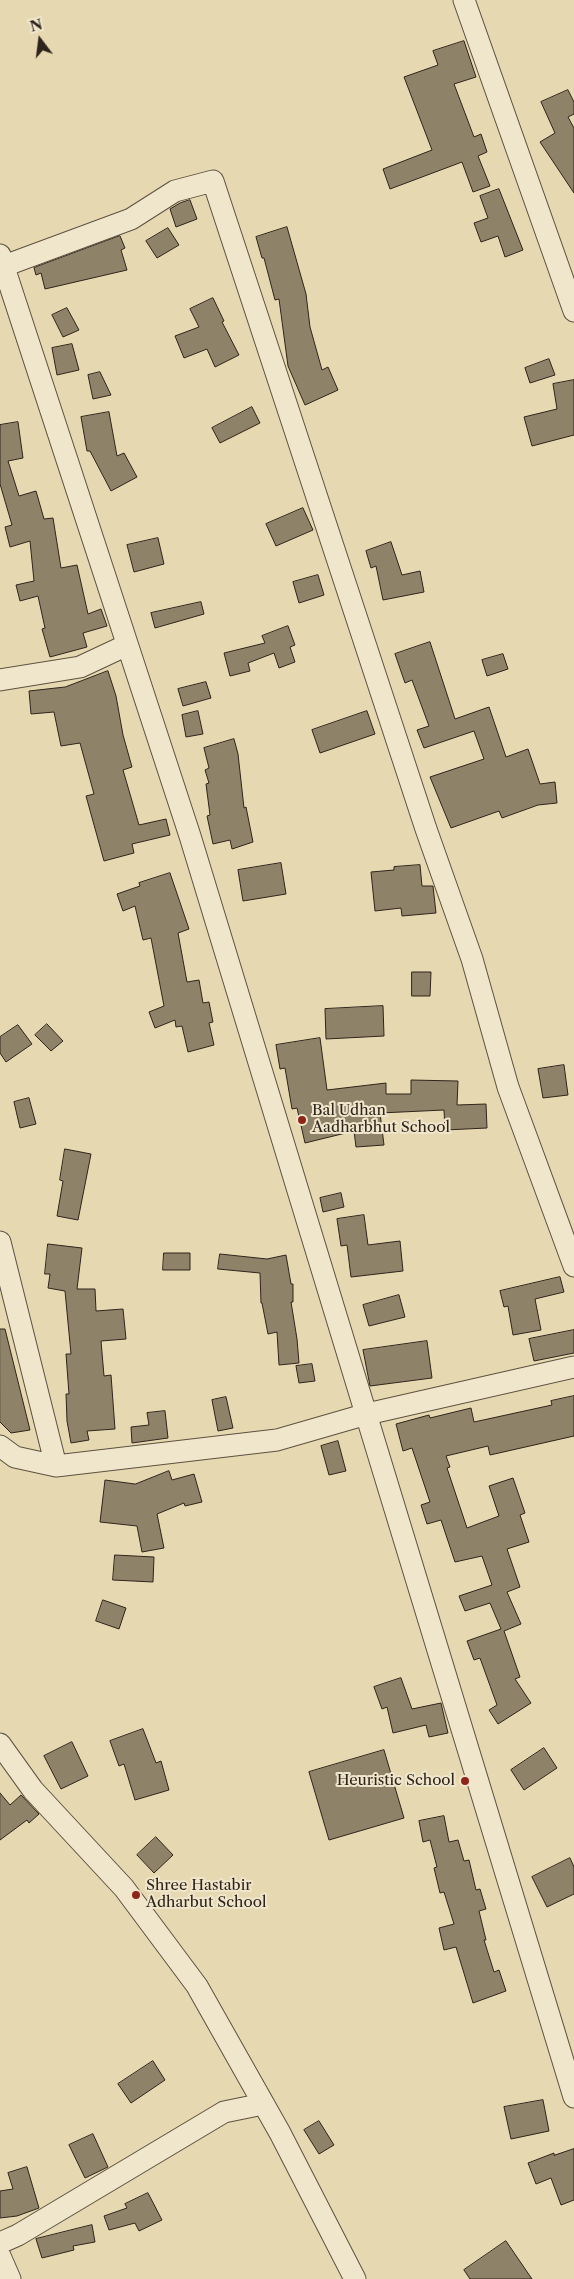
<!DOCTYPE html>
<style>
body{margin:0}
#map{position:relative;width:574px;height:2279px;overflow:hidden;background:#e6d9b1;font-family:"Libre Caslon Text",serif}
canvas{display:block}
.north{position:absolute;left:15px;top:15px;width:50px;height:50px;-webkit-text-stroke:4px #efe6cc;paint-order:stroke;rotate:345deg;font-size:14px;font-weight:700;line-height:20px;text-align:center;color:#2f241b}
.north::after{content:'';display:block;margin:auto;width:18px;height:22px;background:#2f241b;clip-path:polygon(50% 0,100% 100%,50% 72%,0 100%)}
</style>
<div id="map">
<canvas width="574" height="2279"></canvas>
<div class="north">N</div>
</div>
<script>
const ctx = document.querySelector('canvas').getContext('2d');
ctx.lineJoin = 'round';
function fill(path, color) { ctx.fillStyle = color; ctx.fill(path, 'evenodd'); }
function strokePath(path, color, width, dash) { ctx.strokeStyle = color; ctx.lineWidth = width; ctx.lineCap = dash ? 'butt' : 'round'; ctx.setLineDash(dash || []); ctx.stroke(path); }
function write(font, color, halo, rows, align = 'center') {
  ctx.font = font + ' "Libre Caslon Text",serif'; ctx.lineWidth = 4; ctx.setLineDash([]); ctx.textBaseline = 'middle'; ctx.strokeStyle = halo; ctx.fillStyle = color; for (const [text, x, y, turn = 0] of rows) {
    ctx.save(); ctx.translate(x, y); ctx.rotate((+turn || 0) * Math.PI / 180); ctx.textAlign = isNaN(turn) ? turn : align; if (halo) ctx.strokeText(text, 0, 0); ctx.fillText(text, 0, 0); ctx.restore();
  }
}
const building = new Path2D(`
 M464,41L476,77L454,84L474,137L481,134L487,152L478,156L490,186L473,192L462,162L390,189L383,169L432,150L404,77L438,65L433,51Z
 M568,90L574,102V114L568,117L574,128V193L540,142L555,133L541,102Z
 M499,189L523,250L505,257L498,236L481,242L474,223L488,218L480,196Z
 M190,200L197,219L176,227L170,209L180,203Z
 M287,227L306,294L310,327L322,370L328,367L338,390L305,405L288,366L279,299L275,300L264,258H262L256,237Z
 M168,228L179,245L157,258L146,241Z
 M120,236L125,248L121,250L127,270L45,289L41,273L36,275L34,268Z
 M213,298L224,321L222,322L239,355L215,367L207,349L184,358L175,336L199,327L190,309Z
 M67,308L79,330L63,337L52,315Z
 M72,344L79,370L57,375L52,348Z
 M549,359L555,375L530,383L525,368Z
 M100,372L111,395L93,399L88,375Z
 M574,380V435L532,446L524,417L557,409L553,384Z
 M252,407L260,423L220,443L212,428Z
 M109,412L117,456L124,453L137,477L111,491L90,451H87L81,417Z
 M18,422L23,458L8,461L19,496L36,491L44,519L53,518L61,568L77,565L88,614L101,609L107,626L83,633L87,647L50,657L42,629L45,628L38,596L20,601L16,585L34,581L30,541L10,547L5,527L12,525L0,484V425Z
 M303,508L313,530L276,546L266,524Z
 M158,538L164,564L134,572L127,545Z
 M391,542L402,575L420,571L424,592L383,600L376,566L371,568L366,551Z
 M318,575L324,595L299,603L293,582Z
 M201,602L204,614L155,628L151,613Z
 M288,626L295,645L290,647L295,662L279,668L274,653L248,663L250,671L230,676L224,653L265,643L262,636Z
 M430,642L455,719L489,707L506,757L528,749L540,784L555,782L557,803L538,805L502,818L499,811L451,828L430,777L484,759L474,731L424,748L417,730L429,726L412,680L405,683L395,654Z
 M503,654L508,669L487,676L482,660Z
 M108,671L116,696L123,735L132,767L123,770L139,825L166,819L170,835L132,844L134,853L104,861L86,796L94,794L80,743L61,746L54,712L31,714L29,691L65,687Z
 M206,682L211,698L183,706L178,689Z
 M198,711L203,734L186,737L182,715Z
 M367,711L375,734L320,753L312,730Z
 M234,739L238,754L244,808L246,807L253,842L232,849L230,840L213,844L207,816L210,815L206,784L209,783L205,770L209,768L204,748Z
 M281,863L286,894L243,901L238,870Z
 M420,865L422,886H433L436,913L402,916L401,908L375,911L371,872L394,870V867Z
 M170,873L189,929L178,933L187,982L199,980L203,1003L209,1002L213,1022L209,1023L214,1045L188,1052L182,1026L176,1027L175,1020L155,1028L149,1012L164,1006L151,938L143,940L135,906L123,911L117,894L140,886L139,883Z
 M412,972H431L430,996H412Z
 M383,1006L384,1036L326,1039L325,1009Z
 M47,1024L63,1041L51,1051L35,1035Z
 M18,1025L32,1044L6,1062L0,1053V1037Z
 M320,1038L327,1090L386,1083V1094H411V1080L458,1081L457,1105L486,1104L487,1128L445,1130L444,1110L380,1113L384,1145L356,1147L354,1131L305,1143L297,1108L292,1109L285,1068L280,1069L276,1045Z
 M564,1065L568,1095L543,1098L538,1069Z
 M29,1098L36,1124L20,1128L14,1102Z
 M65,1149L91,1154L78,1220L57,1216L63,1181L60,1180Z
 M341,1193L344,1207L323,1212L320,1198Z
 M364,1215L368,1245L400,1241L403,1271L351,1277L347,1245L341,1246L337,1219Z
 M48,1244L82,1248L77,1289H95L96,1311L123,1309L126,1339L101,1341L104,1376L111,1375L115,1429L87,1431L89,1440L71,1443L67,1421L66,1394H69L66,1354H71L65,1291L48,1288L50,1274H45Z
 M164,1253H190V1270H163Z
 M220,1254L267,1259L286,1255L291,1284H293V1302H291L297,1339L299,1363L279,1365L277,1332L268,1334L262,1303H261L260,1273L218,1269Z
 M560,1277L564,1292L535,1299L541,1330L513,1335L508,1306L504,1307L500,1291Z
 M399,1295L405,1317L369,1326L363,1305Z
 M0,1329H5L30,1430L11,1433L0,1422Z
 M574,1330V1353L534,1361L529,1339Z
 M427,1341L432,1378L370,1386L363,1350Z
 M312,1364L315,1381L299,1383L296,1366Z
 M574,1396V1436L490,1455L488,1446L446,1456L450,1467L447,1468L467,1528L499,1516L489,1486L513,1478L525,1513L520,1515L529,1542L507,1549L520,1587L507,1592L521,1624L504,1631L520,1677L515,1679L531,1703L498,1724L489,1710L497,1705L480,1658L474,1660L467,1641L501,1629L490,1603L465,1611L459,1596L492,1585L482,1556L455,1562L441,1520L427,1524L421,1505L430,1502L412,1448L403,1451L396,1424L429,1415L430,1418L471,1408L474,1422L552,1405L551,1401Z
 M226,1397L233,1428L218,1431L212,1400Z
 M165,1411L168,1438L132,1443L131,1427L149,1425L147,1413Z
 M338,1441L346,1471L329,1475L321,1446Z
 M169,1471L172,1480L194,1474L202,1502L185,1506L184,1503L157,1514L164,1548L142,1552L137,1526L100,1522L105,1480L135,1484Z
 M115,1555L154,1557L153,1582L113,1580Z
 M103,1600L126,1608L119,1629L96,1621Z
 M401,1678L412,1709L441,1703L448,1733L429,1737L426,1725L393,1733L387,1707L382,1709L374,1687Z
 M143,1729L156,1763L161,1761L169,1790L135,1800L124,1764L119,1766L110,1741Z
 M72,1742L88,1776L61,1789L44,1756Z
 M544,1748L557,1768L524,1790L511,1770Z
 M384,1750L404,1818L329,1840L309,1772Z
 M0,1793L10,1805L21,1795L39,1814L29,1823L27,1820L0,1840Z
 M444,1816L449,1842L458,1840L464,1861L469,1860L476,1890L480,1889L486,1909L479,1911L486,1940H484L494,1972L499,1970L506,1991L473,2003L456,1947L444,1950L439,1928L454,1924L444,1892L440,1893L434,1868L437,1867L430,1840L423,1842L419,1821Z
 M156,1837L173,1855L154,1873L137,1855Z
 M570,1858L574,1867V1894L547,1907L532,1877Z
 M153,2061L165,2080L131,2103L118,2084Z
 M543,2100L549,2131L511,2139L504,2107Z
 M319,2121L334,2145L319,2154L304,2130Z
 M93,2134L108,2167L85,2178L69,2145Z
 M574,2149V2200L561,2205L551,2178L536,2184L528,2163L554,2153V2155Z
 M27,2167L39,2208L17,2216L0,2218V2191L13,2189L8,2173Z
 M148,2193L162,2220L139,2231L135,2223L109,2230L104,2216L127,2208L125,2204Z
 M92,2225L95,2242L73,2246L74,2250L42,2258L36,2239Z
 M506,2241L532,2279H470L464,2270Z`);
const street = new Path2D(`
 M464,0L574,311
 M0,255L190,836L574,2097
 M4,266L131,219L175,191L213,181L426,829L472,959L508,1087L574,1266
 M0,680L80,667L127,645
 M0,1242L56,1466
 M0,1446L15,1457L56,1466L277,1440L367,1414L574,1367
 M0,1744L33,1790L124,1888L197,1986L280,2133L355,2279
 M0,2243L18,2235L224,2112L263,2104
 M0,2256L10,2279`);
const markers = [
 [302,1120,5,"#8f2418"],
 [465,1781,5,"#8f2418"],
 [136,1895,5,"#8f2418"]
];
const poiNames = [
 ["Bal Udhan",312,1111],
 ["Aadharbhut School",312,1128],
 ["Heuristic School",455,1781,"right"],
 ["Shree Hastabir",146,1886],
 ["Adharbut School",146,1903]
];
fill(building, '#8e8269');
strokePath(building, '#2f241b', 1);
strokePath(street, '#5d5140', 23);
strokePath(street, '#efe6cc', 21);
for (const [x, y, r, color] of markers) { const dot = new Path2D(); dot.arc(x, y, r, 0, 2 * Math.PI); ctx.fillStyle = color; ctx.fill(dot); strokePath(dot, '#efe6cc', 2); }
write('15px', '#2f241b', '#efe6cc', poiNames, 'left');
</script>
